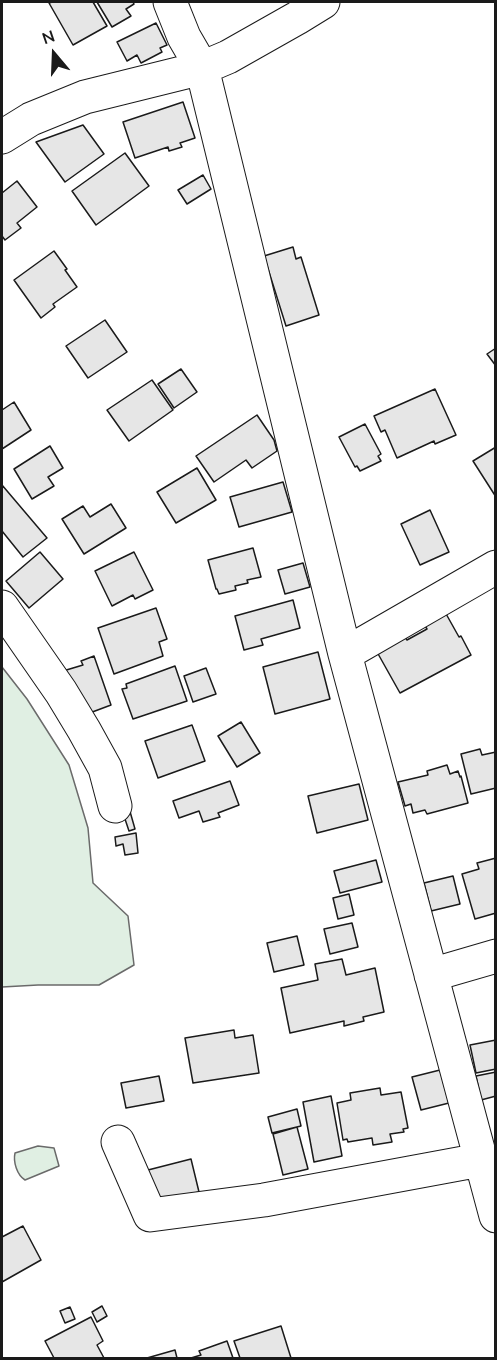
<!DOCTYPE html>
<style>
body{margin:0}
#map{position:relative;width:497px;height:1360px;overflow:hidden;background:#fff;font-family:Mulish,sans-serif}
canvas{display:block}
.frame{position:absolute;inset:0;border:3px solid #1a1a1a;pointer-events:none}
.north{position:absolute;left:24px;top:24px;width:60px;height:60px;-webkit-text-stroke:4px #fff;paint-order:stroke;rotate:341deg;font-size:16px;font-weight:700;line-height:24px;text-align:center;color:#1a1a1a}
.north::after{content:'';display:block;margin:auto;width:21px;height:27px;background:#1a1a1a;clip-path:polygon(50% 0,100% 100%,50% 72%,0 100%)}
</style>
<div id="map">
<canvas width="497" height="1360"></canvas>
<div class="frame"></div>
<div class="north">N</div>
</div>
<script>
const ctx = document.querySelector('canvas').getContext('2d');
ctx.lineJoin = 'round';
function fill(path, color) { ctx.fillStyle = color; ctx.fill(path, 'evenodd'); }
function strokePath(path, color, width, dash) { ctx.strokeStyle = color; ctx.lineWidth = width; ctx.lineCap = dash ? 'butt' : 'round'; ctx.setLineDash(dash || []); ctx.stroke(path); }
const green = new Path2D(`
 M2,667L27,699L69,765L88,828L93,883L128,916L134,965L99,985H38L2,987Z
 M38,1146L54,1148L59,1166L25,1180C17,1175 13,1162 15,1153Z`);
const building = new Path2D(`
 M52,2H93L107,26L73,45L49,3Z
 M97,2H133L134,4L126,9L131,16L112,27Z
 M156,23L167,45L160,48L162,52L141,63L137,55L127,61L117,42Z
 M183,102L195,138L180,143L182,147L169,151L168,147L135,158L123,122Z
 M83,125L104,154L65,182L36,142Z
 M125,153L149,186L96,225L72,191Z
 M203,175L211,189L187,204L178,190Z
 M17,181L37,207L17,223L21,228L5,240L2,236V193Z
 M293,247L296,259L301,257L319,315L286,326L264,256Z
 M54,251L67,269L65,270L77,287L53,304L55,307L41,318L14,280Z
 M105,320L127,352L88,378L66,346Z
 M496,348V366L487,354Z
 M181,369L197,392L174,408L158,384Z
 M152,380L173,410L129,441L107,410Z
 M435,389L456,435L435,444L434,441L397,458L385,430L381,432L374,416Z
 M14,402L31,430L2,449V410Z
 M257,415L274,440L277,451L252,468L246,460L214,482L196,456Z
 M365,424L381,454L378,456L381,461L360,471L357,466L355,467L339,437Z
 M50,446L63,468L48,477L54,486L32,499L14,469Z
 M496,447V497L473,461Z
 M197,468L216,500L176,523L157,492Z
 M283,482L292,512L239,527L230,497Z
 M2,485L47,538L23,557L2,531Z
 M111,504L126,528L84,554L62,519L83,506L90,517Z
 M430,510L449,552L420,565L401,524Z
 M253,548L261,577L247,580L248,583L235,586L236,590L219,594L217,589H216L208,560Z
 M40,552L63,579L29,608L6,581Z
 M134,552L153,590L135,599L133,595L112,606L95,571Z
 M303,563L310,587L285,594L278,570Z
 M293,600L300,628L261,639L263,645L244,650L235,616Z
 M156,608L167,639L159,642L163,656L114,674L98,628Z
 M445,612L459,637L461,636L471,655L400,693L377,652L405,637L407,640L427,629L424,624Z
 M318,652L330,699L275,714L263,667Z
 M94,656L111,705L79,717L63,671L83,665L81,661Z
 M175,666L187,701L133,719L122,689L127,688L126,684Z
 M206,668L216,694L193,702L184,676Z
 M241,722L260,753L237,767L218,736Z
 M192,725L205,761L158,778L145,741Z
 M480,749L482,755L496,752V788L471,794L461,754Z
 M447,765L450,774L458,771L460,777L461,776L468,803L427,814L425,810L413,813L411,804L405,806L398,782L428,775L427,771Z
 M230,781L239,805L218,813L220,817L203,822L199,811L179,818L173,801Z
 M359,784L368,820L317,833L308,796Z
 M129,808L135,829L129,831L122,810Z
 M136,833L138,853L125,855L123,844L116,846L115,837Z
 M496,858V913L475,919L462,874L479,869L477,863Z
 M376,860L382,882L340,893L334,871Z
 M453,876L460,904L431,911L424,883Z
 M349,894L354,915L338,919L333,898Z
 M352,923L358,947L330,954L324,929Z
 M297,936L304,965L274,972L267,943Z
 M342,959L346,975L375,968L384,1012L363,1017L364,1021L344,1026V1021L290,1033L281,988L318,980L315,964Z
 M234,1030L235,1038L253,1035L259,1073L193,1083L185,1038Z
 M496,1040V1069L476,1073L470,1045Z
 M440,1070L449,1103L421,1110L412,1077Z
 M496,1072V1096L481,1100L476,1076Z
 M159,1076L164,1101L126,1108L121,1083Z
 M380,1088L381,1095L401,1092L408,1128L403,1129L404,1132L390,1134L392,1142L373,1145L372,1138L348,1142L347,1139L343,1140L337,1103L351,1100L350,1093Z
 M331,1096L342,1156L314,1162L303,1102Z
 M297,1109L301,1126L272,1133L268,1117Z
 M297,1127L308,1169L283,1175L273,1134Z
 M191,1159L199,1192L156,1203L148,1170Z
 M23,1226L41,1260L2,1282V1237Z
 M102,1306L107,1316L97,1322L92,1312Z
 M70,1307L75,1319L65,1323L60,1311Z
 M91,1317L103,1341L97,1345L104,1358H54L45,1341Z
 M281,1326L291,1358H240L234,1341Z
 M227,1341L233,1358H191L201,1355L199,1351Z
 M175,1350L177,1358H147Z`);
const minor = new Path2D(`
 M170,2L184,37L202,68L345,654L496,1216
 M2,137L31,119L85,97L202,68L228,57L297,18L323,2
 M2,607L61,692L84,730L105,768L115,806
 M345,654L496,567
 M431,975L496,956
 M118,1142L150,1215L264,1200L480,1160`);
fill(green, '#e0efe3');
strokePath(green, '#6a6a6a', 1.5);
fill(building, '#e6e6e6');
strokePath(building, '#1a1a1a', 1.5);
strokePath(minor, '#1a1a1a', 35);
strokePath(minor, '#fff', 33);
</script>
